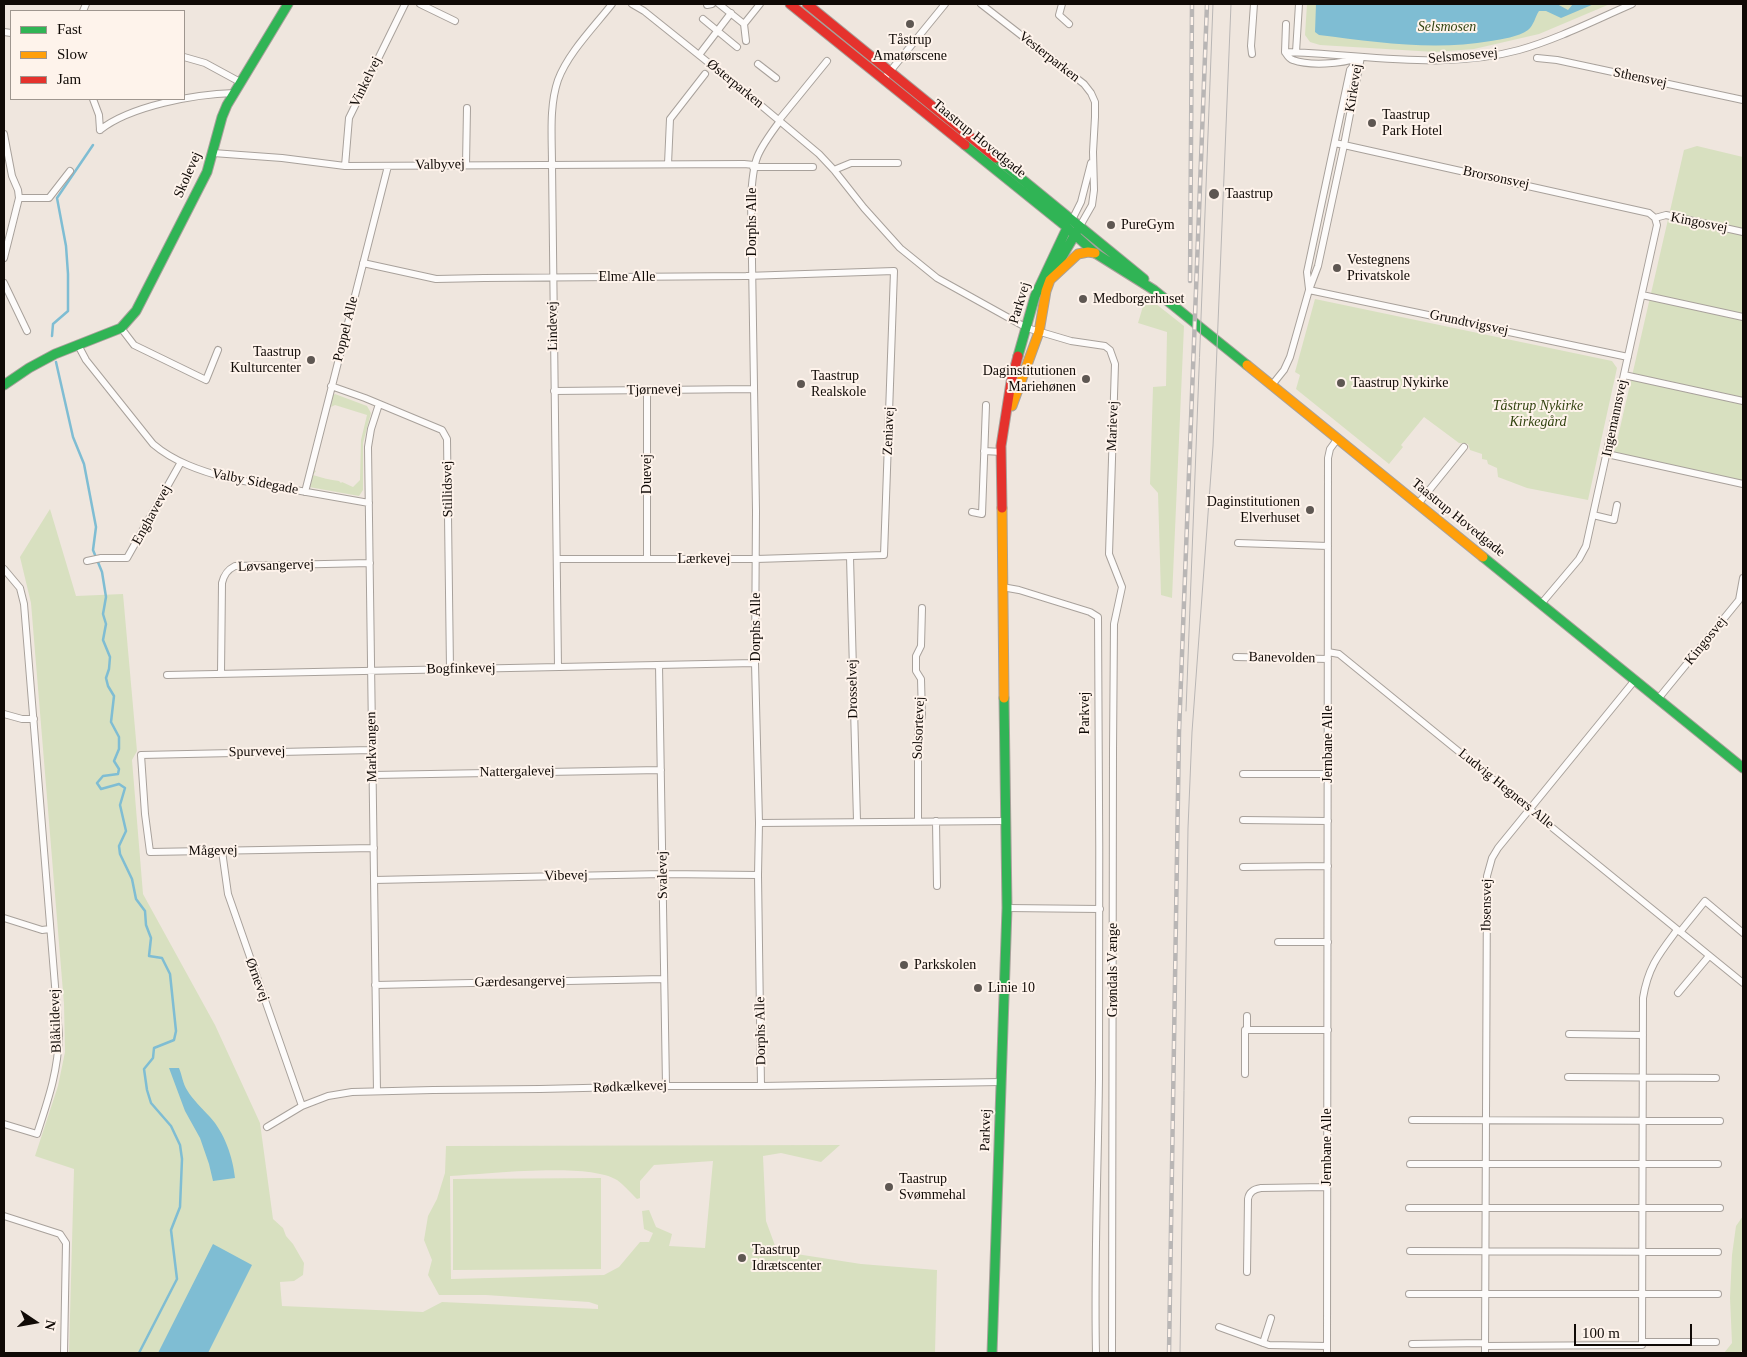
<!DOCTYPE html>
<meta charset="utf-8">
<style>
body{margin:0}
#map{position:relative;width:1747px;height:1357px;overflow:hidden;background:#efe6de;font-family:Georgia,serif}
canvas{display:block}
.frame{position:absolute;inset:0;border:5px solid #100a06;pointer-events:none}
.legend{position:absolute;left:10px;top:10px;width:175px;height:90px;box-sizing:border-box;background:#fef3eb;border:1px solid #9f968f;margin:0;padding:6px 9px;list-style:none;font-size:15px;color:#100a06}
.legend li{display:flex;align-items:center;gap:10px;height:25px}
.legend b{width:25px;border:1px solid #9f968f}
.north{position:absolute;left:10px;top:1297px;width:50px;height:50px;-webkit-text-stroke:4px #fef3eb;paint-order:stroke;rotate:102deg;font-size:14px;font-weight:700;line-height:20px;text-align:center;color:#100a06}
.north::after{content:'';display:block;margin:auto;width:18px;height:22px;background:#100a06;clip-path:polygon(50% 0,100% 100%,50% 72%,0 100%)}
.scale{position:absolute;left:1574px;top:1324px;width:118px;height:22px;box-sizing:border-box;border:2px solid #100a06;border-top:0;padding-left:6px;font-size:15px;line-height:18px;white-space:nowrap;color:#100a06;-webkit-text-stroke:4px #fef3eb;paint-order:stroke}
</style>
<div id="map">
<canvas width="1747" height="1357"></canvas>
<div class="frame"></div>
<ul class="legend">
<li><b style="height:6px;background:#30b455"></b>Fast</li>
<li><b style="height:6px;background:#ff9f0a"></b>Slow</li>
<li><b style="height:6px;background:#e5322d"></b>Jam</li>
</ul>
<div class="north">N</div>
<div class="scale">100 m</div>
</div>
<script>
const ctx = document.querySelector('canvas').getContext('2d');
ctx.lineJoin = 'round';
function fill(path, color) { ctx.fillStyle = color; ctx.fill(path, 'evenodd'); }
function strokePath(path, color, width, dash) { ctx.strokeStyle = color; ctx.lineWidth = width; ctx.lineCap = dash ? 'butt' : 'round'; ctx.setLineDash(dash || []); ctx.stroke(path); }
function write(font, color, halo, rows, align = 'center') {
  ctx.font = font + ' Georgia,serif'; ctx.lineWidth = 4; ctx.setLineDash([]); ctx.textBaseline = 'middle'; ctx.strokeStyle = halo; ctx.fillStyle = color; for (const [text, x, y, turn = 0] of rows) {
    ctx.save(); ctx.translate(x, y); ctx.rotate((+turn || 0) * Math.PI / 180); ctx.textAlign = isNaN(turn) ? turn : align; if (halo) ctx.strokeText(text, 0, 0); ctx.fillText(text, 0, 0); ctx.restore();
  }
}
const green = new Path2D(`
 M1307,4H1610L1539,34L1474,49L1435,52L1320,45L1310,42L1305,35Z
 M1697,146L1743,157V481L1614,454L1684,150Z
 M1146,296L1184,326L1172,598L1161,595L1158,493L1150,484L1153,387L1166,386L1167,332L1138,323Z
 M1315,299L1612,361L1617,368L1588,500L1527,488L1498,477L1497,468L1488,464L1487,460L1482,459V454L1470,450L1468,444L1459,443L1424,417L1401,445L1403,447L1389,464L1296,389L1300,375L1295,372Z
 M335,394L367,406L371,413L363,443V490L359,496L309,487L314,470L316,471L313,475C322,478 330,480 339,481L341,483L342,482L353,487L360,480L361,440L367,415L335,405L331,407L333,395Z
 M50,509L76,596L123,594L137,751L132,760L143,894L215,1025L260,1123L273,1219L283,1228L286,1236L293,1244L304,1263L303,1275L294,1281L280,1282L282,1306L423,1312L442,1302L598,1309V1305L589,1302L486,1295H439L428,1275L432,1260L424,1240L428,1216L437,1199L445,1173L446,1146L840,1145L821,1162L781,1153L763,1156L766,1221L777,1251L861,1264L937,1270L935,1353H69L74,1169L35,1156L58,1086L65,1052L64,1004L31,603L20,557ZM713,1161L705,1248L669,1246L672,1234L656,1227L649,1210L642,1211L644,1229L653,1233L649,1242H640L619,1267L604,1275L451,1279L450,1176C487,1174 588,1162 617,1180C624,1185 631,1193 637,1199L640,1198V1181L654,1165Z
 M601,1178V1269L453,1270V1179Z
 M1743,1216V1349L1740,1353H1724L1732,1343L1730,1298L1732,1255L1736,1226Z`);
const water = new Path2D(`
 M1316,4H1557L1568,10L1573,4H1594L1561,18L1546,11H1539C1535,17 1534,25 1528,30C1518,37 1502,39 1491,41C1433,51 1376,42 1319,35L1315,32Z
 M169,1068H179C182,1075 183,1084 187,1090C193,1100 202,1108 210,1117C224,1132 233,1157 235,1178L213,1181L209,1164L200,1138L185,1111Z
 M213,1244L252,1265L208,1353H158Z`);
const stream = new Path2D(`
 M52,336L53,324L68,311V274L66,246L57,198L93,145
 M56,362L73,437L84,464L96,527L93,550L102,572L106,597L103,614L106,624L103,640L110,657L109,669L106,678L108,686L114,696L111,722L119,737V749L114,761L119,769L118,774L103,776L97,783L101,789L119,784L125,788L120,805L126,831L119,846L120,854L132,879L136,899L145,911L146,925L151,938L149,956L162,958L170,974L176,1031L174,1040L154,1048L153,1058L144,1069L147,1090L151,1103L171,1126L180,1145L182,1159L180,1207L171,1230L177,1279L139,1353`);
const street = new Path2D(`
 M420,4L455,21
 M632,4L644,11L745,92L819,154L834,170L864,208L900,248L937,278L1027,328L1071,341L1105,346L1110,350L1115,364L1109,554L1122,587L1114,624L1113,751L1112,1353
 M719,4L744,24
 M981,4L1084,84L1091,93L1095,102V117L1093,152L1094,190L1092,205L1080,226
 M1062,4L1059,15L1069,24
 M707,5L712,4
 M83,11L86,4
 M703,19L737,47
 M1286,24L1285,52C1287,55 1289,59 1293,60C1309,66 1342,64 1357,58
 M4,32L11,33
 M746,41L744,24L760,4
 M1285,52C1362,54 1443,71 1519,50C1558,39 1595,20 1632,4
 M1296,52L1299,4
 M1252,54L1251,46L1254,4
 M699,55L731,13
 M184,57L205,63L240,82
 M1537,58L1557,60L1743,100
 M758,64L776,78
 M883,80L945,4
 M93,99L99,115L100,130
 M779,120L827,61
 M100,130C130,106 195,94 234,93
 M4,134L12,176L18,190L19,198
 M1335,143L1622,207L1649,213L1655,218
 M213,153L282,158L345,166L744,164L754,165
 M668,164L670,119L705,74
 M466,165L467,108
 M345,166L349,118L405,4
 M753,167H813
 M834,170L851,163H898
 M1655,218L1666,215L1743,232
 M1071,222L1081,202L1091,163
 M4,258L19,198H49L70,171
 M363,263L436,279L484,278L746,276L894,271L884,555L756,559H557
 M4,283L27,331
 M1309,289L1307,272L1350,70L1359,59
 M1309,290L1628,357
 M1642,295L1743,317
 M121,328L134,345L206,380L218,350
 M78,345L86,360L153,444C174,462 201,471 227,478L369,503
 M1624,375L1743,401
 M1272,385L1284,370L1290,357L1309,290L1318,266L1344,145L1361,57
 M331,386L365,398L442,430L447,439L450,669
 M647,390V558
 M554,391L754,389
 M984,451L1002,452
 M1607,454L1743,484
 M305,492L388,166
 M1418,504L1464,447
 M972,512L982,514L986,405
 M1593,515L1614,520L1617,505
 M1238,543L1328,546
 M850,557L857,821
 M87,561L101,558H127L181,462
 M4,569L20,588L24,604L59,1035C58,1072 48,1100 37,1134L4,1124
 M1002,587L1019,590L1090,612L1098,617C1099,771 1100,924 1099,1078C1098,1170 1094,1261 1096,1353
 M1541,604L1579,559L1586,546L1657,225L1655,218
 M1328,652L1339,654L1743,983
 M1236,657L1328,659
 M659,665L666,1086
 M558,667L552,165C552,137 549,106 558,80C568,53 594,27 612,4
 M221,673L222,583C224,575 227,570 235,566L370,563
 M167,675L755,663
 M1658,699L1739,600L1743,578
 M4,714L22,719H34
 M372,750L141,755L145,814L150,852L374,848
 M1243,774H1328
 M373,775L661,770
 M1243,820L1328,821
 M918,821V729L922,716L921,679L916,671V656L921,646L922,608
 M936,821L937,886
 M759,823L1006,821
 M222,851L228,894L302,1106
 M1243,867L1328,866
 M374,880L663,874L758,875
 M1007,908L1100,909
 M4,918L42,930L50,929
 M1680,932L1705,901L1743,933
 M1278,942H1328
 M375,985L664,979
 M1678,993L1709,956
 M1247,1016V1030
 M1569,1034L1643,1035
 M1245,1074V1030H1328
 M1568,1077L1716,1078
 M761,1086L758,875L759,823L755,663L756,511L751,199C753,159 756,153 780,121
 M377,1091L368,447L371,429L379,404
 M1412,1120L1720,1121
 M267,1127L302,1106L328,1096L352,1092L433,1090L540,1089L669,1086H761L1001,1082
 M1410,1164H1718
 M1409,1208H1720
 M4,1216L60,1234L66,1243L64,1353
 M1410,1251L1718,1252
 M1247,1272L1248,1199C1249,1192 1254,1189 1261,1188L1327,1187
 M1409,1294H1718
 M1219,1327L1269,1345L1327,1346
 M1642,1342H1716
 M1263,1343L1271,1318
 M1412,1344L1485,1343
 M1485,1346L1642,1345L1643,998C1648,967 1659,954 1677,930
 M1327,1353L1328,458L1330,449L1338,438
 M1485,1353L1487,876L1492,858L1498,848L1635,680`);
const fast = new Path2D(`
 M965,145L1063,224L1095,253L1154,290L1247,365
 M996,158L1144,279
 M1051,276L1077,231
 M1018,356L1035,296L1067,228
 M4,385L29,368L55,354L121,328L136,311L207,172L222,117L227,105L288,4
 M1483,557L1743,768
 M992,1353L1007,908L1004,698`);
const slow = new Path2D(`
 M1247,365L1483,557
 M1012,406L1039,332L1046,291L1050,280L1078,254L1088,252L1095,253
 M1002,508L1004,698`);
const jam = new Path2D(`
 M790,4L965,145
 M807,4L996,158
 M1002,508L1001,446L1011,382L1018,356`);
const tram = new Path2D(`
 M1186,711L1213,4
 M1180,1353L1188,828L1192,732L1213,446L1231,4`);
const rail = new Path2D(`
 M1190,281L1192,4
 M1169,1353L1179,732L1207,4`);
const markers = [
 [910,24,5,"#5e5752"],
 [1372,123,5,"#5e5752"],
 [1214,194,6,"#5e5752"],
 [1111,225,5,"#5e5752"],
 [1337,268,5,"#5e5752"],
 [1083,299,5,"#5e5752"],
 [311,360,5,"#5e5752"],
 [1086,379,5,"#5e5752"],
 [1341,383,5,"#5e5752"],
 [801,384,5,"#5e5752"],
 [1310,510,5,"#5e5752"],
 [904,965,5,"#5e5752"],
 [978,988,5,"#5e5752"],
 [889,1187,5,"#5e5752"],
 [742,1258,5,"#5e5752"]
];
const parkNames = [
 ["Selsmosen",1447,27],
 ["Tåstrup Nykirke",1538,406],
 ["Kirkegård",1538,422]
];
const poiNames = [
 ["Tåstrup",910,40,"center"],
 ["Amatørscene",910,56,"center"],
 ["Taastrup",1382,115],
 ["Park Hotel",1382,131],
 ["Taastrup",1225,194],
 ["PureGym",1121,225],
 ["Vestegnens",1347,260],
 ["Privatskole",1347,276],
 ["Medborgerhuset",1093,299],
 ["Taastrup",301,352,"right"],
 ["Kulturcenter",301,368,"right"],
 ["Daginstitutionen",1076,371,"right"],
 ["Mariehønen",1076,387,"right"],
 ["Taastrup",811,376],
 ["Realskole",811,392],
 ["Taastrup Nykirke",1351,383],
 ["Daginstitutionen",1300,502,"right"],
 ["Elverhuset",1300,518,"right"],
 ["Parkskolen",914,965],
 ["Linie 10",988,988],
 ["Taastrup",899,1179],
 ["Svømmehal",899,1195],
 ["Taastrup",752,1250],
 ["Idrætscenter",752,1266]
];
const streetNames = [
 ["Selsmosevej",1463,56,-5],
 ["Vesterparken",1049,57,38],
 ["Sthensvej",1640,78,12],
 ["Vinkelvej",366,82,-64],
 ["Østerparken",735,84,39],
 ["Kirkevej",1354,88,-81],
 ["Taastrup Hovedgade",979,139,39],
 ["Valbyvej",440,165,-1],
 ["Skolevej",188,175,-66],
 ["Brorsonsvej",1496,178,12],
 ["Dorphs Alle",752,222,-90],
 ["Kingosvej",1699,223,11],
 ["Elme Alle",627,277],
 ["Parkvej",1020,303,-73],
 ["Grundtvigsvej",1469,323,12],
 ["Lindevej",553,326,-91],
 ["Poppel Alle",346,329,-76],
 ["Tjørnevej",654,390,-1],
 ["Ingemannsvej",1615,418,-78],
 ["Marievej",1113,426,-88],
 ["Zeniavej",889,431,-88],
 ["Duevej",647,474,-90],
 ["Valby Sidegade",255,482,11],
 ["Stillidsvej",448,489,-91],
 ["Enghavevej",152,515,-61],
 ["Taastrup Hovedgade",1458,518,39],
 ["Lærkevej",704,559],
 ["Løvsangervej",276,566,-2],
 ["Dorphs Alle",756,627,-90],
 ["Kingosvej",1706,641,-51],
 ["Banevolden",1282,658,1],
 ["Bogfinkevej",461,669,-1],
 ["Drosselvej",853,689,-91],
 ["Parkvej",1085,713,-90],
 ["Solsortevej",919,728,-88],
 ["Jernbane Alle",1328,744,-90],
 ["Markvangen",372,747,-91],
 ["Spurvevej",257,752,-1],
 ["Nattergalevej",517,772,-1],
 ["Ludvig Hegners Alle",1506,789,39],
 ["Mågevej",213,851,-1],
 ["Svalevej",663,875,-91],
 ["Vibevej",566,876,-1],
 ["Ibsensvej",1487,905,-89],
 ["Grøndals Vænge",1113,970,-90],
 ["Ørnevej",257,980,70],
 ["Gærdesangervej",520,982,-1],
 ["Blåkildevej",56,1021,-92],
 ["Dorphs Alle",761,1031,-91],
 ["Rødkælkevej",630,1087,-2],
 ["Parkvej",986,1130,-88],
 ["Jernbane Alle",1327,1147,-90]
];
fill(green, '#d8e0c0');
fill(water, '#7fbdd3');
strokePath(stream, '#7fbdd3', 2.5);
strokePath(street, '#a8a19b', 8);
strokePath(fast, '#a8a19b', 11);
strokePath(slow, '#a8a19b', 11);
strokePath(jam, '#a8a19b', 11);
strokePath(street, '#fdfbfa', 6);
strokePath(fast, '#30b455', 9);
strokePath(slow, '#ff9f0a', 9);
strokePath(jam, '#e5322d', 9);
strokePath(tram, '#b9b6b5', 1);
strokePath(rail, '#b9b6b5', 4.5);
strokePath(rail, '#fef3eb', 2.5, [8]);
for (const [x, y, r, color] of markers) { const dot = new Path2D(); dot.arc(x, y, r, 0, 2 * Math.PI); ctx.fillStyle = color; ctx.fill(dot); strokePath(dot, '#fef3eb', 2); }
write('italic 14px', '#341', '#fef3eb', parkNames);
write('14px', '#100a06', '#fef3eb', poiNames, 'left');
write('14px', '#100a06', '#fef3eb', streetNames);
</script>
